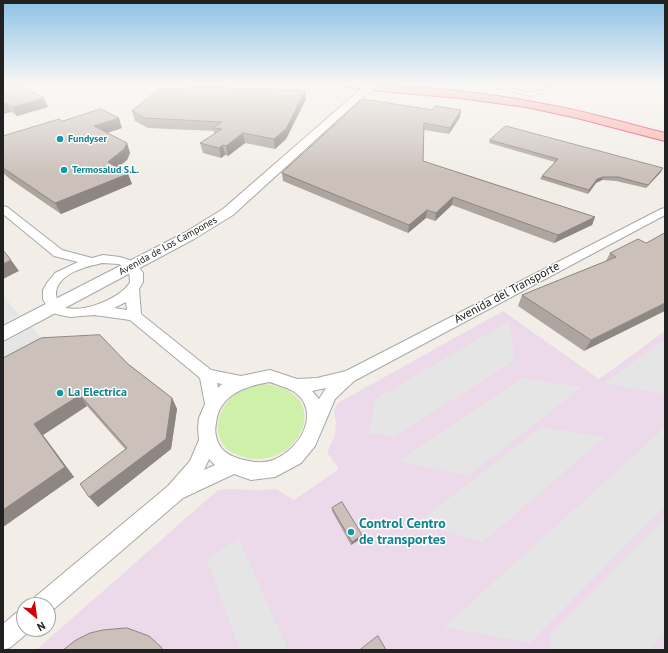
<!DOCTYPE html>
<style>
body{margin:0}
#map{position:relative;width:668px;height:653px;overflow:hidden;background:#f2eee7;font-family:"PT Sans",sans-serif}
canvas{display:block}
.frame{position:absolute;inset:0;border:4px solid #212121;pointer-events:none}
.north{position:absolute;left:16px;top:597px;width:40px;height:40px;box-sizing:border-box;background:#fff;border:1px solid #a6a6a6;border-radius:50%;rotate:151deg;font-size:11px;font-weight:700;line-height:16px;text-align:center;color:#212121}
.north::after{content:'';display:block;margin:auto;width:14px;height:18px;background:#d30007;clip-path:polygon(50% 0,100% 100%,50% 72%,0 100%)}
</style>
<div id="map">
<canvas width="668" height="653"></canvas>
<div class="frame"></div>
<div class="north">N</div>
</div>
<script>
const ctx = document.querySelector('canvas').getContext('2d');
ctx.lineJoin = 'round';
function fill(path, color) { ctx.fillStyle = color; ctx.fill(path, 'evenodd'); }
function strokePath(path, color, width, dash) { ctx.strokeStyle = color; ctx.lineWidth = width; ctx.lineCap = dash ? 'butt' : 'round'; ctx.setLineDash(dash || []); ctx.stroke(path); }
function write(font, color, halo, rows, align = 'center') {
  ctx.font = font + ' "PT Sans",sans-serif'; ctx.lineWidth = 3; ctx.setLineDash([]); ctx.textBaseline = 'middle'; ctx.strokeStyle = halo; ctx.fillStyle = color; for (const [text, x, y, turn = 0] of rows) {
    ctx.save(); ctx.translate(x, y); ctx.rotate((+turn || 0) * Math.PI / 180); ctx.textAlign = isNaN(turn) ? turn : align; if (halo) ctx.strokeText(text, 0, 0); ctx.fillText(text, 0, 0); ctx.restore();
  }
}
const industrial = new Path2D(`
 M503,311L599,379L665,331V650H36L218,490L228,489L258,490L276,489L294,500L339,469L327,452L335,435L336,422L334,410L338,403Z`);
const grass = new Path2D(`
 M264,384C335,391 302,468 248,458C241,456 234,454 228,450C209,433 219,404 238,392C246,387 255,386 264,384Z`);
const parking = new Path2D(`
 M3,295L19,315L3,324Z
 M509,321L515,360L394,437L369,433L375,399Z
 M32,327L44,342L3,365V343Z
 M665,339V390L661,394L604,383Z
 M522,378L582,387L468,476L398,461Z
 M541,427L605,437L483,542L417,523Z
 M665,427V506L530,643L444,627Z
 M665,517V632L650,650H551L550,635Z
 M239,539L288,650H240L206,558Z`);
const minor = new Path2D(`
 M486,85C501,85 514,90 529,92C541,93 554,85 566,85L531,96Z
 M3,206L7,207L62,250L92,258L103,255L120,257L135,262L143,273V282L139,289L141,314L211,370L241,376L270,370L297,379L317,378L346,371L661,209L665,208V215L354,381L335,399L315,446L301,463L275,477L251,480L234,474L183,498L48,614V605H32L35,597L168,486L190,461L199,440L198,428L199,418L205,404L200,378L130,320L94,315L70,317L56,314L49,310L43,299V290L47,283L55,273L78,262L54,256L3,214ZM103,263L119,264L129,270L130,282C122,299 73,318 59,304C57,301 57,298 56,295C55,274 87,266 103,263ZM126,302L127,310L114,308ZM270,382C277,385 286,387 293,391C323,411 300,450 273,460C263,464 251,462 240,459C233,457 227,454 222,449C216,441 214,432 216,423C219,395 245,386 270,382ZM217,383L222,384L218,388ZM326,388L319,399L312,391ZM209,459L215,465L204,470Z
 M24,610V629H32L11,647L3,650V624L16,613Z`);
const tertiary = new Path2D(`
 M365,87L369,90L368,92L233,215L194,239L3,341V326L184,233L223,209L362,88Z`);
const trunk = new Path2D(`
 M343,85C410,85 478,91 544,104C585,111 625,123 665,133V141L577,118L526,107L459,98L348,88Z`);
const tertiaryBridge = new Path2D(`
 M365,90L370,85`);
const wall = new Path2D(`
 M3,85L44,98L48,107L17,116L11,112L3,114Z
 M540,85H551L546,87Z
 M306,99L286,139L275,149L245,143L228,156L225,155L221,158L203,153L200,143L214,134V131L148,128L135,121L132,111Z
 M461,110L460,117L449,134L424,130L423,161L595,217L592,225L554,243L452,205L435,221L426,218L408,233L283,181L282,173Z
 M62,121L122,128L107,133L127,143L130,153L127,160L118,167L128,174L132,184L61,214L10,179L3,173V136Z
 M490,140L661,172L646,188L616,181L602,180L596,183L588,194L540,179L542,176L555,162L489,143Z
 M665,233L584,351L518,306L522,295L606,261L610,253L646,243Z
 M3,358L128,364L172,398L177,409L171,449L98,507L125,449L87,406L43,435L74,477L3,527Z
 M332,508L362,538L351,545L332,511Z`);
const shadedWall = new Path2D(`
 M305,91L306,99L286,139L275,149L274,139Z
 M44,98L48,107L17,116L12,107Z
 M6,103L11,112L3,114V104Z
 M461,110L460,117L449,134L450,128Z
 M119,118L122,128L98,136L94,126Z
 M243,133L245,143L228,156L226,146Z
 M127,143L130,153L127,160L112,172L108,162Z
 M223,145L225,155L221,158L219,148Z
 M663,168L661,172L646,188L648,185Z
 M128,174L132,184L61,214L55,203Z
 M603,177L602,180L596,183L588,194L589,190L597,179Z
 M453,197L452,205L435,221L436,213Z
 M427,210L426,218L408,233L409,225Z
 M595,217L592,225L554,243L558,235Z
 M11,260L19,271L3,279V264Z
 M665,303V311L584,351L591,340Z
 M80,395L87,406L43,435L74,477L3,527V510L34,424Z
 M172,398L177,409L171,449L98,507L89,497Z
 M362,535V538L351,545L352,542Z`);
const building = new Path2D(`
 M3,85H20L44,98L12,107L6,103L3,104Z
 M189,86L253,89V88L305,91L286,129L274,139L243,133L226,146L223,145L219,148L200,143L222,129L213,128L222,122L145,118L132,111L160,88L186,89Z
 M363,99L432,110L435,106L461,110L450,128L424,123L423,161L595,217L558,235L453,197L436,213L427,210L409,225L282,173Z
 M101,109L119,118L94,126L127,143L124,149L108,162L128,174L55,203L3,168V136L59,119L62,121Z
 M506,126L663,168L648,185L618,177H603L597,179L589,190L542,176L558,159L490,140Z
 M665,233V303L591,340L522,295L616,257L610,253L638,239L646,243Z
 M3,250L11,260L3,264Z
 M100,335L128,364L172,398L166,439L89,497L80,484L127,448L80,395L34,424L65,467L3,510V358L41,338Z
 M342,502L362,535L352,542L332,508Z
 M127,628L149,636L161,647L163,650H63L76,640L90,633L103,630Z
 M378,636L386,650H360Z`);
const markers = [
 [60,139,4,"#0f9aa8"],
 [64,170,4,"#0f9aa8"],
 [60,393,4,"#0f9aa8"],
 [351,532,4,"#0f9aa8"]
];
const farCulturenames = [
 ["Fundyser",68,139],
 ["Termosalud S.L.",72,170]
];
const farStreetnames = [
 ["Avenida de Los Campones",168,246,-29]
];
const streetNames = [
 ["Avenida del Transporte",507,293,-28]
];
const cultureNames = [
 ["La Electrica",68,393]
];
const nearCulturenames = [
 ["Control Centro",359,524],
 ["de transportes",359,540]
];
fill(industrial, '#ecd9e9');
fill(grass, '#cef0a9');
fill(parking, '#e5e5e5');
strokePath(minor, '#a8a8a8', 2);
strokePath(tertiary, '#a8a8a8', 2);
strokePath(trunk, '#ed1867', 2);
fill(minor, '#fff');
fill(tertiary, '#fff');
fill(trunk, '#f8aea0');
strokePath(tertiaryBridge, '#a8a8a8', 11, []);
strokePath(tertiaryBridge, '#fff', 10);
fill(wall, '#afa5a0');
fill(shadedWall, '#8e8682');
fill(building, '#cbc0ba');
strokePath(building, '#8e8682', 1);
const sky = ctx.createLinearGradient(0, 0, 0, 176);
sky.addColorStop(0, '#8dc2e6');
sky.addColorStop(0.48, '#f9f7f4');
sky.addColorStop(1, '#f9f7f400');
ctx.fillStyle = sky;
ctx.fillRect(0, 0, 668, 176);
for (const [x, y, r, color] of markers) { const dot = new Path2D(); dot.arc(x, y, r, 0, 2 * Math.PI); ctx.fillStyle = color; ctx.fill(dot); strokePath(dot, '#fff', 1.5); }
write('bold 10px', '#0d838f', '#fff', farCulturenames, 'left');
write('10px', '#212121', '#fff', farStreetnames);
write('12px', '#212121', '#fff', streetNames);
write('bold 12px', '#0d838f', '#fff', cultureNames, 'left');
write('bold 14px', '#0d838f', '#fff', nearCulturenames, 'left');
</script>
